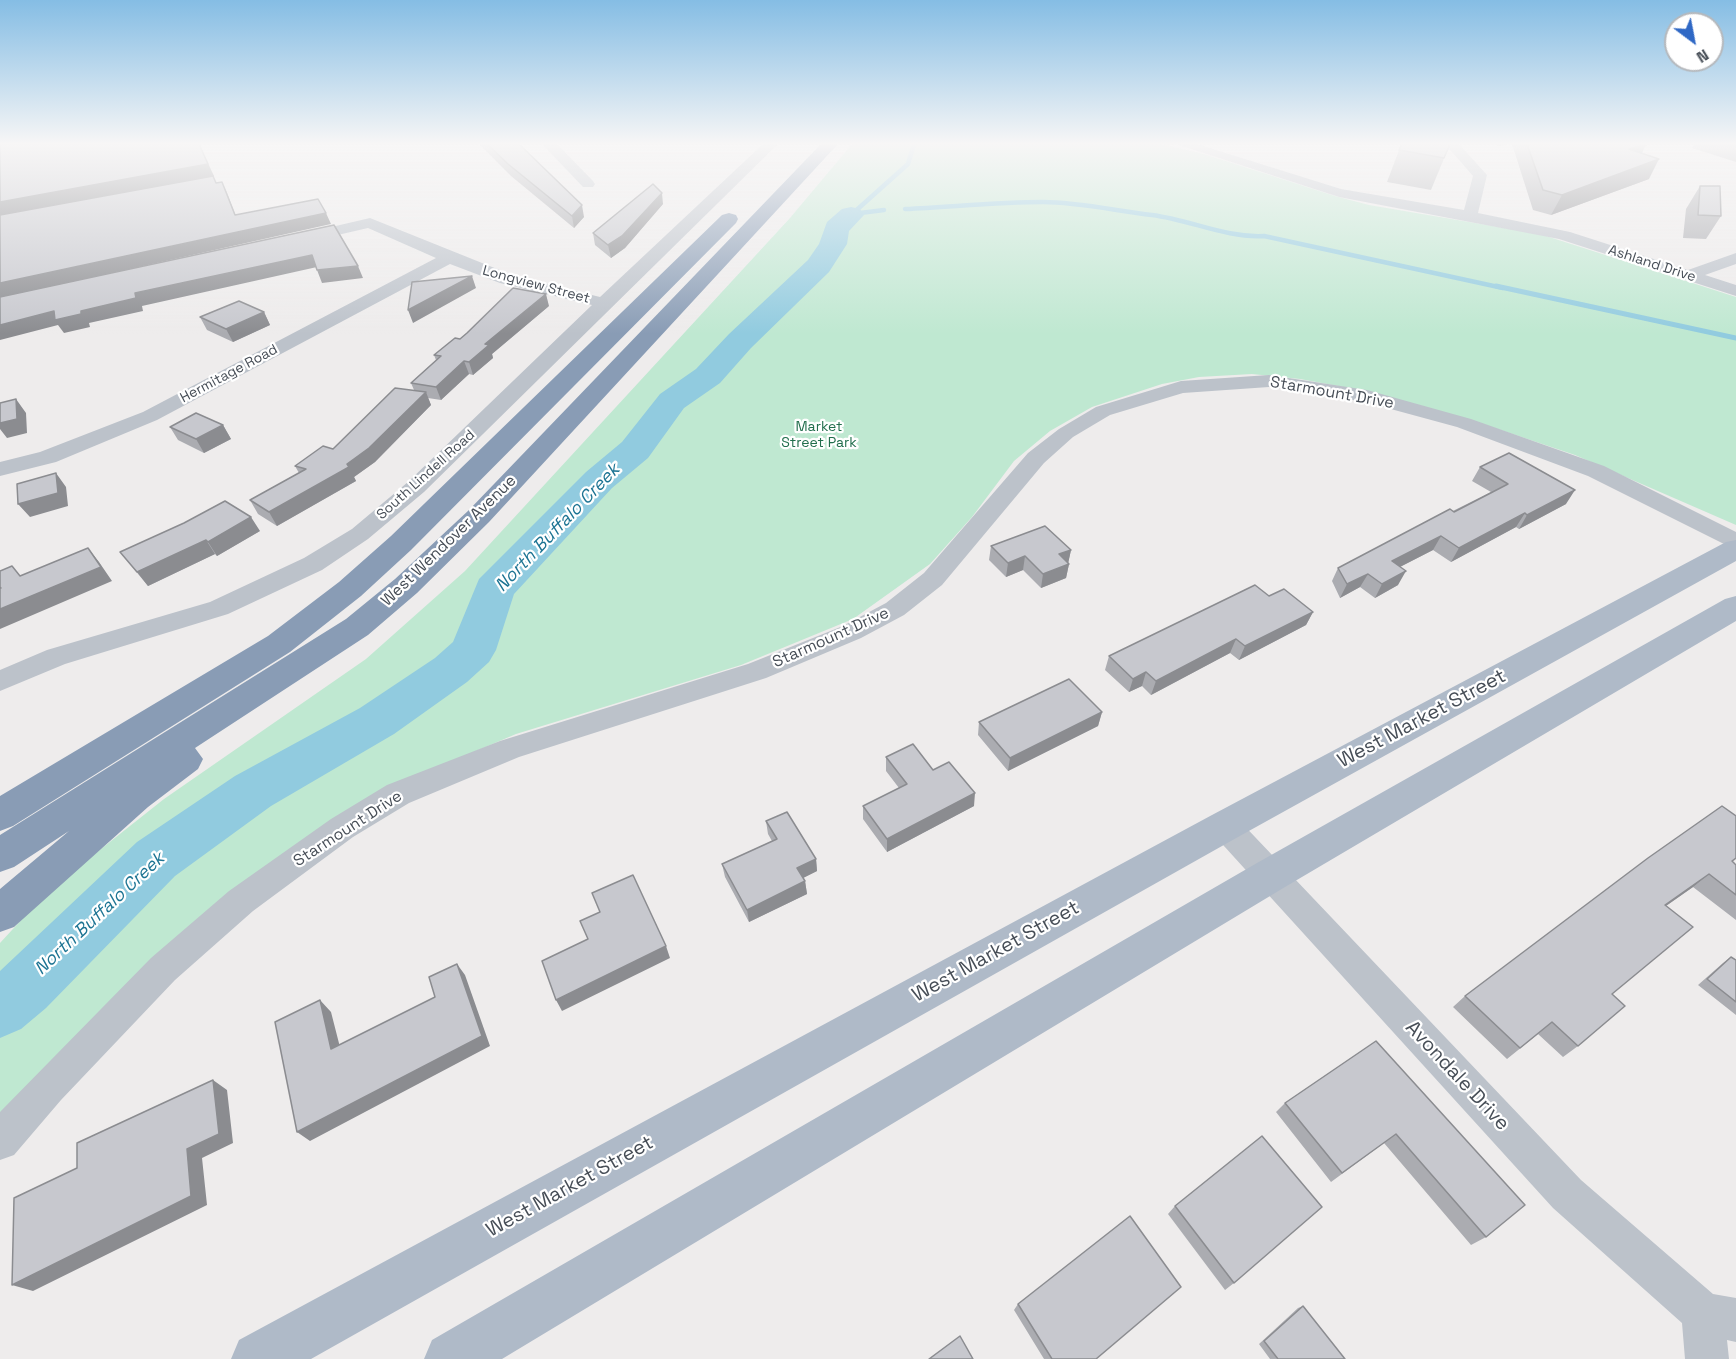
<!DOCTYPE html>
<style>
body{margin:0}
#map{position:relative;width:1736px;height:1359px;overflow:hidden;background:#eeecec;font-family:"Space Grotesk",sans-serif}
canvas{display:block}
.north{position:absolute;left:1664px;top:12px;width:60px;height:60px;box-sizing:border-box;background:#fff;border:2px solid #b5b8bc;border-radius:50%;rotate:148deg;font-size:16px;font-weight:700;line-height:24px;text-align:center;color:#474e57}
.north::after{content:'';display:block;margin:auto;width:21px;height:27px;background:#2f68c5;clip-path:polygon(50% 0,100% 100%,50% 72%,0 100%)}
</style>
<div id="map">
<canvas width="1736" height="1359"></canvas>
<div class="north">N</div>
</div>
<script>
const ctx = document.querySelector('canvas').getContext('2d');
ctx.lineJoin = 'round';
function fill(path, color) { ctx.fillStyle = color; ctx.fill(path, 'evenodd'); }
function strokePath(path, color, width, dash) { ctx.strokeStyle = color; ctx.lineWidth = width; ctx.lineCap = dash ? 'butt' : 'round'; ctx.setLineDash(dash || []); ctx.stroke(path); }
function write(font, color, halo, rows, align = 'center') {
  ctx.font = font + ' "Space Grotesk",sans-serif'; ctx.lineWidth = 4.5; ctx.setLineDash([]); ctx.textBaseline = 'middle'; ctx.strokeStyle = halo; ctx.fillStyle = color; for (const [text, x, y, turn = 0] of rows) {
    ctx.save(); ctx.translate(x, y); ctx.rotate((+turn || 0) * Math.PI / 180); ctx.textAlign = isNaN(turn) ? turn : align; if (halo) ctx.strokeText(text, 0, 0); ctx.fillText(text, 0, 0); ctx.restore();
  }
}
const green = new Path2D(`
 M852,144H1160L1204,154L1335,196L1369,205L1540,234L1736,297V525L1575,455L1471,420L1371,392L1300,379L1252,374L1199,377L1162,384L1092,407L1050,431L1014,461L972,517L930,564L853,619L741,665L516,734L408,780L0,1119V943L48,891L164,799L366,659L465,571L790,218Z`);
const streamFar1 = new Path2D(`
 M905,209C951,207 997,202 1043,202C1078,202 1117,211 1152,215C1191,220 1225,238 1264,236L1503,288
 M852,214L884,210
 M851,215L908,164L914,144`);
const stream = new Path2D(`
 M1496,286L1736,338`);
const river = new Path2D(`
 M851,207L860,209L864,215L849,231L847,244L829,272L751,348L720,383L684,408L648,458L612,488L514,594L496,650L489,662L467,682L394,734L271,806L175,876L46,1008L21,1029L0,1038V971L137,842L235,776L360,708L435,658L453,642L479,579L586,472L622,442L660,394L696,369L729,334L808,260L819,244L827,222L842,209Z`);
const minor = new Path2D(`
 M542,144H557L593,181L595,184L593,187H583Z
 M763,144H778L424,492L368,539L322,570L228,614L65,664L0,691V670L47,650L210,602L304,558L352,529L408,482L592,305L500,283L450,264L157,420L56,462L0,476V462L40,452L143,412L436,258L368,228L303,243L295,238L297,235L370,218L512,275L600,297Z
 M1176,144H1197L1341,189L1464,210L1473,176L1445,144H1459L1487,175L1478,213L1570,232L1688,270L1736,253V264L1705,275L1736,285V296L1559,239L1339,197Z
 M1269,375L1367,390L1471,419L1604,466L1736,532V550L1588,476L1457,427L1365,402L1269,387L1183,393L1110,415L1073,437L1044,463L942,585L904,615L861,638L766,678L519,757L409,803L353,837L253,911L175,980L61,1100L14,1155L0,1160V1112L151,958L229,891L331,819L387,785L500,741L748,664L843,626L886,603L924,573L1028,453L1059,429L1096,407L1181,381Z
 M1225,813L1236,817L1581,1180L1713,1294L1736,1298V1342L1727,1340L1729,1359H1685L1682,1323L1553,1208L1214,835L1210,826L1214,817Z`);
const major = new Path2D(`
 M1736,540V561L1238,837L311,1359H231L239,1340L1212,815L1726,542Z
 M1736,596V621L1285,887L502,1359H424L432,1340L1257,863L1725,599Z`);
const highway = new Path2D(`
 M821,144H838L489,522L417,593L368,635L195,748L203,759L198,769L148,807L14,927L0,932V889L69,831L14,867L0,872V835L346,619L395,579L469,510Z
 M729,213L736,215L738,219L736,223L411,550L361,596L290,652L13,826L0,831V796L268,636L339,582L391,536L722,215Z`);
const wall = new Path2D(`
 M479,144H519L584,217L574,228L511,176Z
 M1450,144L1431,190L1387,182L1399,150Z
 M1512,144H1643L1642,154L1649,179L1551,215L1533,210Z
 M1694,144H1736V162L1692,148Z
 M1700,186L1721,216L1706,239L1683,238L1686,209Z
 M663,204L625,248L611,258L595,245L593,233Z
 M549,306L492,354L493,358L473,375L469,374L441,400L428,398L431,405L375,462L354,477L356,481L277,526L258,514L250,500L299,473L295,466L333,449L414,390L411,383L436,360L434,355Z
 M264,312L270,325L233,342L207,330L200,317Z
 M223,425L231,439L204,453L178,440L170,427Z
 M1480,467L1566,504L1519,529L1516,527L1451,562L1433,550L1400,567L1398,585L1375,598L1360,587L1340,598L1332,581L1338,568L1491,492L1472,481Z
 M260,531L217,556L215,554L148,586L120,552Z
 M991,546L1071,550L1068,563L1069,564L1066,578L1041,588L1023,570L1006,577L989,560Z
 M1269,596L1313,612L1306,625L1239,660L1230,653L1151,695L1142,686L1129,692L1105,670L1109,656Z
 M1102,712L1098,726L1008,771L978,735L979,722Z
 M886,757L933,770L974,806L887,852L863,819V806L899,788L886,771Z
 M766,821L816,859L817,871L803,878L805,881L807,894L749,922L725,877L722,864L772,841L768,834Z
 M1736,859L1732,862L1736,865V920L1693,887L1666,906L1612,994L1578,1046L1563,1057L1538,1034L1507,1059L1453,1007L1465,996Z
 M1731,957L1736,960V1015L1698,985L1723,963Z
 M1376,1041L1486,1237L1471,1245L1384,1143L1331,1182L1276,1112L1285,1103Z
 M1175,1206L1234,1283L1225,1290L1168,1214Z
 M1018,1304L1096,1359H1044L1014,1310Z
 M1303,1306L1345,1359H1270L1259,1344L1298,1308Z`);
const shadedWall = new Path2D(`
 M199,144L214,176L0,215V202Z
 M1497,144H1511L1497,146Z
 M1646,145L1636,164L1629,149Z
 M1659,159L1649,179L1551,215L1562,195Z
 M222,182L227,193L240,227L235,215Z
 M662,193L663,204L625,248L611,258L608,245Z
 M582,205L584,217L574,228L572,216Z
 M326,213L331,224L0,298V283Z
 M312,255L317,267L142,306L143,311L89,323L90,327L64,333L58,325L0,340V325L54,311H81L135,293Z
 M358,266L363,278L322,283L317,270Z
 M472,276L476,288L413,323L408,310Z
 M546,294L549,306L492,354L493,358L473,375L469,362L485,344Z
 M264,312L270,325L233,342L226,329Z
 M464,361L469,374L441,400L436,387Z
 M426,392L431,405L375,462L354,477L356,481L277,526L269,512L347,464Z
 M16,399L26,413L27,433L7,438L0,429V423Z
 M223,425L231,439L204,453L196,439Z
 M56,473L66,487L68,506L30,517L18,504Z
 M1575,490L1566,504L1519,529L1527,515Z
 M1525,513L1516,527L1451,562L1459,548Z
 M251,517L260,531L217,556L208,542Z
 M1441,536L1433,550L1384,575L1392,561Z
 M206,540L215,554L148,586L137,572Z
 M88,548L99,562L112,581L0,629V609Z
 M1071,550L1068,564L1059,554Z
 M1025,556L1023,570L1006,577L1008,563Z
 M1069,564L1066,578L1041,588L1043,574Z
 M1406,571L1398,585L1375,598L1382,584Z
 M1368,574L1360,587L1340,598L1347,584Z
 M1313,612L1306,625L1239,660L1245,646Z
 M1236,639L1230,653L1151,695L1156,681Z
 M1146,672L1142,686L1129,692L1133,679Z
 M1102,712L1098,726L1008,771L1010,758Z
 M975,793L974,806L887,852V839Z
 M816,859L817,871L799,880L797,868Z
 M1709,874L1693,887L1650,917L1665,905Z
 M805,881L807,894L749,922L747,910Z
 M666,946L670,958L562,1011L556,1000Z
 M457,964L465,975L490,1046L310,1141L297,1132L482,1036Z
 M320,1000L331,1012L343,1059L331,1049Z
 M213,1080L227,1090L233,1143L202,1158L207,1205L33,1291L12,1285L187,1149Z`);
const building = new Path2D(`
 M0,144H199L208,164L0,202Z
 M487,144H519L582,205L572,216L508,164Z
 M1402,144H1450L1444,158L1399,150Z
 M1527,144H1643L1646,145L1629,149L1659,159L1562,195L1543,190Z
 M213,176L216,183L222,182L235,215L318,199L326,213L0,283V215Z
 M653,184L662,193L622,236L608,245L593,233Z
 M1700,186H1720L1721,216L1698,215Z
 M334,225L358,266L317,270L312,255L135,293L136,298L81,311V314L55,320L54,311L0,325V297Z
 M472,276L408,310L412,282Z
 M513,288L546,294L485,344L489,345L469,362L464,361L436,387L411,383L441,356L434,355L455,338L460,339L467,333Z
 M239,301L264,312L226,329L200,317Z
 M395,388L426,392L369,448L347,464L349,467L269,512L250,500L306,469L295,466L323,446L333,449Z
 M16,399L17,419L0,423V403Z
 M196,413L223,425L196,439L170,427Z
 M1509,453L1575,490L1527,515L1525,513L1459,548L1441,536L1392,561L1406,571L1382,584L1368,574L1347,584L1338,568L1450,509L1454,512L1508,484L1480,467Z
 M56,473L58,493L18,504L17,484Z
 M225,501L251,517L208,542L206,540L137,572L120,552L184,523Z
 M1045,526L1071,550L1059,554L1069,564L1043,574L1025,556L1008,563L991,546Z
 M88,548L101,567L0,609V588H1L0,587V571L12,566L20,576Z
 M1255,585L1269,596L1284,589L1313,612L1245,646L1236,639L1156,681L1146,672L1133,679L1109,656Z
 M1069,679L1102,712L1010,758L979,722Z
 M913,744L933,770L949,762L975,793L887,839L863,806L907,784L886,757Z
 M1722,806L1736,816V858L1732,861L1736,865V895L1709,874L1665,905L1693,927L1612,994L1625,1006L1578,1046L1552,1022L1520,1048L1465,996L1648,858Z
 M787,812L816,859L797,868L805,881L747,910L722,864L777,839L766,821Z
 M633,875L666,946L556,1000L542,961L588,939L580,921L600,912L592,893Z
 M1731,957L1736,960V1002L1707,979Z
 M457,964L482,1036L297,1132L275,1022L320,1000L331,1049L435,997L429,977Z
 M1376,1041L1525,1205L1486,1237L1396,1134L1342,1173L1285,1103Z
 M213,1080L219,1134L187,1149L191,1196L12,1285L14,1198L77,1168V1143Z
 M1262,1136L1322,1207L1234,1283L1175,1206Z
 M1130,1216L1181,1287L1096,1359H1052L1018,1304Z
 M1303,1306L1345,1359H1278L1264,1341Z
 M960,1336L973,1359H929Z`);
const farStreetnames = [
 ["Ashland Drive",1652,264,18],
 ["Longview Street",536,285,15],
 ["Hermitage Road",229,374,-28],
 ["South Lindell Road",426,475,-42]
];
const farParknames = [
 ["Market",819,427],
 ["Street Park",819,443]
];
const streetNames = [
 ["Starmount Drive",1332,393,10],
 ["West Wendover Avenue",449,541,-44],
 ["Starmount Drive",831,638,-24],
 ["Starmount Drive",348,829,-33]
];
const waterNames = [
 ["North Buffalo Creek",558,528,-46],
 ["North Buffalo Creek",100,914,-43]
];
const nearStreetnames = [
 ["West Market Street",1422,719,-28],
 ["West Market Street",996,952,-29],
 ["Avondale Drive",1457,1076,47],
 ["West Market Street",570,1187,-29]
];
fill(green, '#bfe8d1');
strokePath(streamFar1, '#91cbdf', 4.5);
strokePath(stream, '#91cbdf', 5);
fill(river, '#91cbdf');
fill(minor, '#bcc2ca');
fill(major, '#afbac8');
fill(highway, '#899cb5');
fill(wall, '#abacb1');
fill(shadedWall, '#8b8c90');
fill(building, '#c7c8ce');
strokePath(building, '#8b8c90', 1.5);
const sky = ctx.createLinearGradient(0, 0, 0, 334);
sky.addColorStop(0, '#85bde4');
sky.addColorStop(0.43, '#f7f6f6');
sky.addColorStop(1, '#f7f6f600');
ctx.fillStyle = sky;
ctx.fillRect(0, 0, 1736, 334);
write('14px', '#474e57', '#fff', farStreetnames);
write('14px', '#216e4c', '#fff', farParknames);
write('16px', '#474e57', '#fff', streetNames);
write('italic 18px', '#1d7493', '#fff', waterNames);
write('20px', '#474e57', '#fff', nearStreetnames);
</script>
